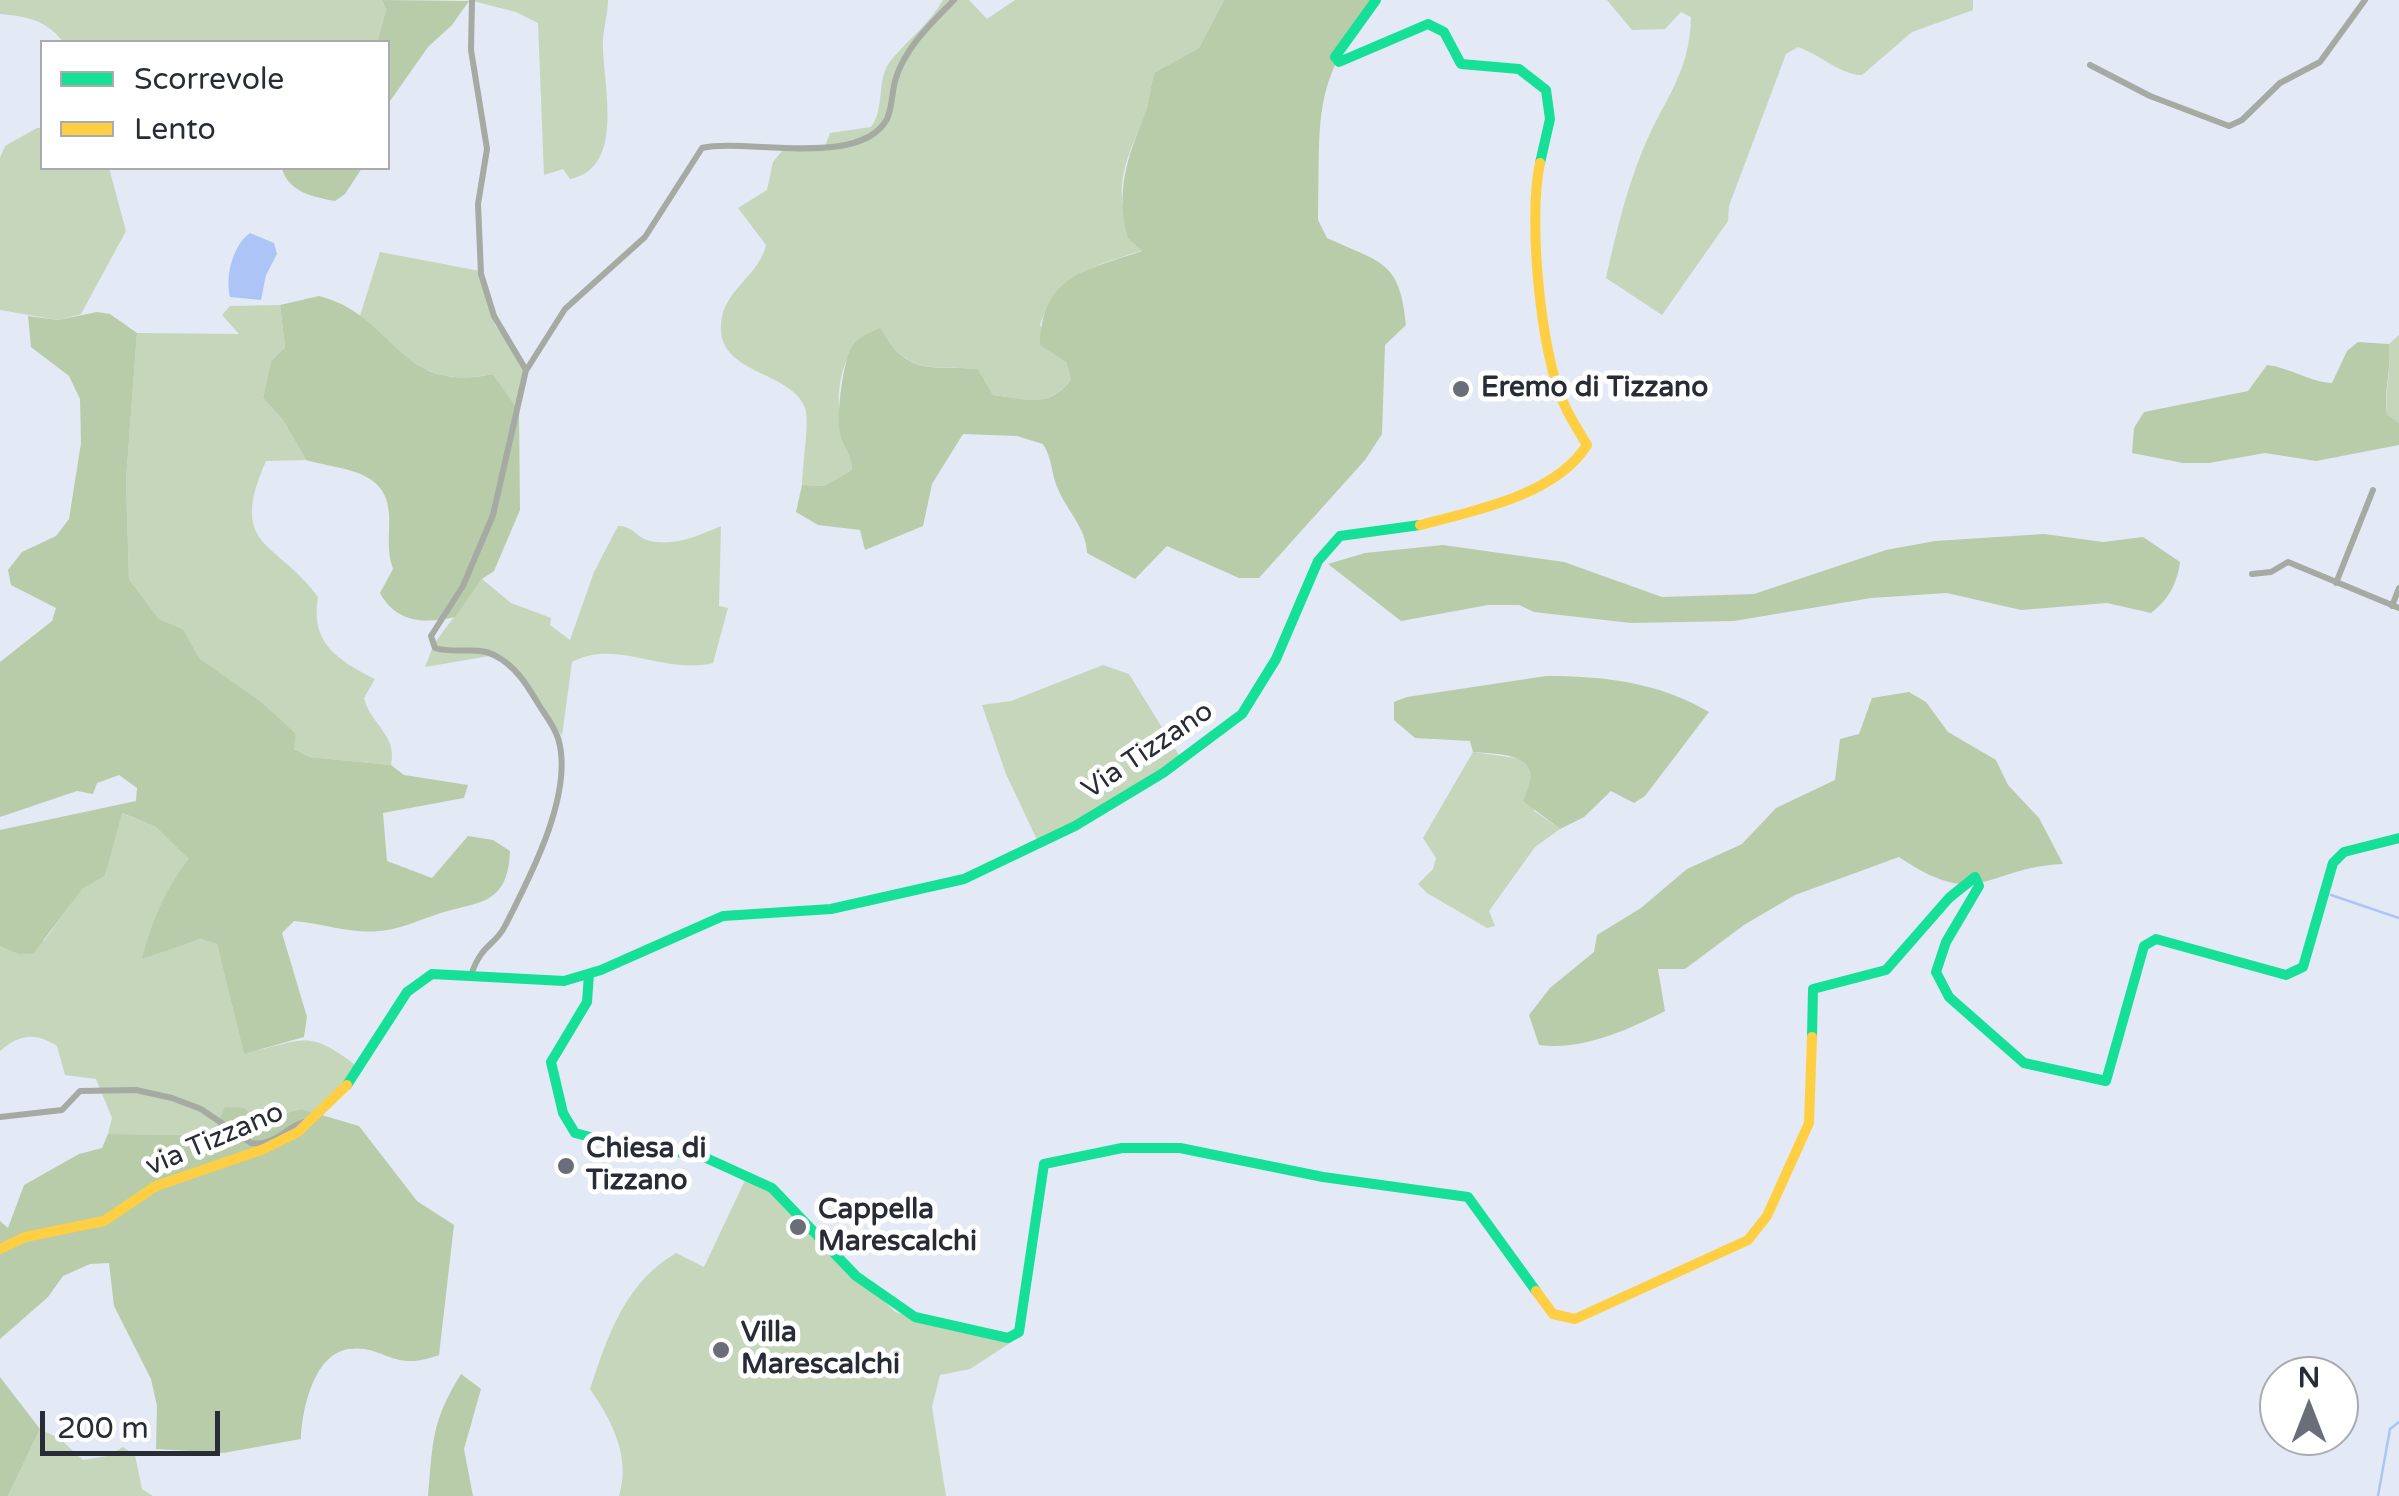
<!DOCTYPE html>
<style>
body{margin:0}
#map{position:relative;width:2399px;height:1496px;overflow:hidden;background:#e3e9f5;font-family:"Varela Round",sans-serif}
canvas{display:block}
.legend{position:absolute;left:40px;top:40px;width:350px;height:130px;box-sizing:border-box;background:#fff;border:2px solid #a9abaf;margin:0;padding:12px 18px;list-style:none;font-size:30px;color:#272c36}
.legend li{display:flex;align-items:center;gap:20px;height:50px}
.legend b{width:50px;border:2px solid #a9abaf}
.north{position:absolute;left:2259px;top:1356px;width:100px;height:100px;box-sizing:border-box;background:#fff;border:2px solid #a9abaf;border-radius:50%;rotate:0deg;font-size:28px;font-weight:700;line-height:40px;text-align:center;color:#272c36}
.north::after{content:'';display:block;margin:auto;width:35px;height:45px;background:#696e79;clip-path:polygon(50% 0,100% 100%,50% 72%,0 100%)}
.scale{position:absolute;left:40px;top:1411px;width:180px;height:45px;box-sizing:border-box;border:5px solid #272c36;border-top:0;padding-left:12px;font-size:30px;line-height:35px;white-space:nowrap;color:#272c36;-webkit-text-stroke:8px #fff;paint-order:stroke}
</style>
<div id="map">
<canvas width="2399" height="1496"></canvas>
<ul class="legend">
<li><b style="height:12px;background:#16e098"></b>Scorrevole</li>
<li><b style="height:12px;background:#ffcf43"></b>Lento</li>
</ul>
<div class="north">N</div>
<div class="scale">200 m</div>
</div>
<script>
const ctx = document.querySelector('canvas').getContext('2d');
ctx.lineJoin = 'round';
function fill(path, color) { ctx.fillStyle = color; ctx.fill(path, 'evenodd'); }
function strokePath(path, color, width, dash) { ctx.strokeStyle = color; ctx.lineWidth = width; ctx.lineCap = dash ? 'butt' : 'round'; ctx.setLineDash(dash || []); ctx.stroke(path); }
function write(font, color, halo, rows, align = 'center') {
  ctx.font = font + ' "Varela Round",sans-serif'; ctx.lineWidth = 10; ctx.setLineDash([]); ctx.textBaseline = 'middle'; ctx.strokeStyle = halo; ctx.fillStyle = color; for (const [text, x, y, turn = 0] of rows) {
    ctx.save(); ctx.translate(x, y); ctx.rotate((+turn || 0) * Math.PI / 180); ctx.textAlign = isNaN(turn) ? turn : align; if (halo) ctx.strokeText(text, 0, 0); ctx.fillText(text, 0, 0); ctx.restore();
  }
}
const green = new Path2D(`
 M0,0H382L386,10L377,42H63C47,20 26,16 0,14Z
 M469,0H608C608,13 604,26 603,39C601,78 628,168 570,179L563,169L544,175L538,23L516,12Z
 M943,0H969L987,19L1015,0H1224L1199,48L1155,72C1149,87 1150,104 1144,118C1121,169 1109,201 1143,250C1091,268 1061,270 1040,325L1066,362L1071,379C1050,409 1025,399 993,395L978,369C925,365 912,376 879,329C848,341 837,375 839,408C840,429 852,448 852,470L824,486L802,485C802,468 810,421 805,408C791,370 717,375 721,324C723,290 759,276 766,245L738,208L767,190L773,162L782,151L825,146L830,133L871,127C886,108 875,78 892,59C909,39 930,23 943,0Z
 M1607,0H1973V10L1912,32L1862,75C1843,76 1817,53 1798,47L1786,54L1729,206L1728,221L1662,315L1606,278C1616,234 1625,194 1642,152C1662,101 1690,75 1691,17L1681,12L1665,29L1632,30Z
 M37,128H42V168H109L126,231L81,314L58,320L0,310V158L5,146Z
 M380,252L480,271L495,325L524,362L519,411L493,374C428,388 405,357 360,316Z
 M280,305L285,347L271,361L263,398L283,420L306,460L266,461C227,549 277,540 318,597C310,643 337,660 375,679L364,698C370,724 398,735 391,765L308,757L293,748L296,734L200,659L183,629L159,619L129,579L126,480L137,333L239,334L222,315L230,306Z
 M2399,335V423L2387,416C2384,392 2392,369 2389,344Z
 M618,526C633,526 635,536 647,540C672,548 700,535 721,526L719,606L728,608L713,663C664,675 616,638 572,662L562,736L528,684L495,655L425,667L434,644L482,579L511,603L551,618L550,625L570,640L594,572Z
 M1103,665L1129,674L1182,760L1039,844L1006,774L982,705L1011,701Z
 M1473,752L1522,759L1529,765L1534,811L1560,829L1535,847L1489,911L1495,926L1487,928L1427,893L1418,884L1433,869L1436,858L1423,838Z
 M121,813L156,827L190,859C164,889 152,920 143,958L202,939L217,944L244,1053C304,1042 305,1026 358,1067L321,1118L301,1109L260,1120L244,1108L219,1119L214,1135L108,1134L112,1118L96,1079L65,1075L57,1046C35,1032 20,1034 0,1051V946L44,941L83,887L105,876Z
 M747,1176L798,1213L895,1312L1013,1341L970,1369L940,1375L932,1407L946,1496H619C631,1458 612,1420 590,1389C608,1335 625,1283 676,1253L704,1267Z
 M40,1429L60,1439L83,1460L107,1456L123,1447L135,1455L142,1489L153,1496H8Z`);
const forest = new Path2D(`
 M382,0L469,1L452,25L428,47L388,104V42H377L386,10Z
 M1224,0H1377C1309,84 1321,119 1318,220L1327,238C1380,263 1400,259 1406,325L1385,345L1382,434L1365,460L1259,578H1239L1167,546L1135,579L1087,553C1086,527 1068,513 1058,489C1051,474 1053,460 1043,444L1017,436L963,434L932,484L923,526L865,550L860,530L818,525L796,512L802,485L824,486L852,470C852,453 843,448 840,433C836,417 843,358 853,345C860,336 869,333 880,328C909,377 928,365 978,369L993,395C1025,399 1051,409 1071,379L1066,362L1040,345C1042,274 1087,270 1142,251L1128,238C1115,194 1127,157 1144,117C1150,104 1149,87 1155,72L1199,48Z
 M362,168L345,194L335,201C313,197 289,192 282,169Z
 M319,296C395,315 397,395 493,374L519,411L520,510L494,571L482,579L455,617C425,624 396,623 380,593L393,569C386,550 390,534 389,514C387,468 339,470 306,460L283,420L263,398L271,361L285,347L280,305Z
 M97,312L110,314L137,333L126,480L129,579L159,619L183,629L200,659L261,702L296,734L294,749L309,757L391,765L404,775L468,785L464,798L383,813L387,861L432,878L468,836L493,840L510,851C508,907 477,901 438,914C419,920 398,930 379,931C350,934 322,923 294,921L282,933L307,1017L304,1037L244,1054L217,944L201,939L142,959C152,920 164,890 189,859L156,827L122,813L105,876L83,888L34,953L19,954L0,946V830L136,801L137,788L119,775L97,783L93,794L77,791L0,817V662L52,621L56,608L11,585L8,570L22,552L56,536L69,519L81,443L80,399L69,376L31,347L28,316L58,320Z
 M2358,342L2389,344C2392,369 2383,392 2387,415L2399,423V445L2316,461L2265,453L2209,463H2183L2132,453L2134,428L2144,412L2248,391L2267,365C2291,368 2310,382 2332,383L2347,351Z
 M2044,534L2103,542L2143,537L2180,562C2177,584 2169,599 2151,613L2107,603L2021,610L1947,593L1871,598L1734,621L1631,623L1534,612L1519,605H1488L1401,621L1328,564L1365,553L1443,545L1564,562L1662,597L1754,594L1886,550L1935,541Z
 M1546,676C1604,676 1658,682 1709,712L1645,796L1634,803L1611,791L1584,817L1560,829L1523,801C1547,754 1509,755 1473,752L1470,741L1415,738L1394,720V702L1407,697Z
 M1909,692L1926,702L1948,732L1996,760L2008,785L2039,818L2063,864C1986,867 1980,912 1899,857L1795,895L1744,925L1685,969H1658L1665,1011C1628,1030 1581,1051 1539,1045L1529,1015L1550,988L1594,952L1597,935L1641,908L1687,869L1742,844L1776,808L1835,780L1840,739L1859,734L1872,698Z
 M225,1107L244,1108L260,1120L301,1109L359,1126L417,1201L454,1225L439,1355C392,1373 384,1344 349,1349C313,1354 302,1411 301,1439L223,1453L156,1449L157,1406L151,1379L114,1306L109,1263L90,1264L63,1276L48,1297L0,1339V1221L8,1228L24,1185L79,1154L102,1148L108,1134L213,1135Z
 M461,1374L481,1389L464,1449L473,1496H428C433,1442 431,1422 461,1374Z
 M0,1377L40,1429L8,1496H0Z`);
const water = new Path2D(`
 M250,233L274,243L277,254L266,275L261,300L230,297C225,276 233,245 250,233Z`);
const stream = new Path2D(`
 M2331,895L2399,918
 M2378,1496L2390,1429L2399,1422`);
const street = new Path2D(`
 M2090,65L2150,96L2229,126L2242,120L2280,83L2320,62L2365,0
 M527,369L565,309L645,237L702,148C746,138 860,169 887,119C892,108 892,93 895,81C904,49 931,23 954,0
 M2252,574L2271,572L2288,562L2399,608
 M2336,583L2373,490
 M2392,606L2399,588
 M471,975C482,943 495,946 505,926C529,879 575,793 558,738C554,726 546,716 539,705C527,685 516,666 494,655C477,646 454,654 435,648L431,636L463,586L493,515L526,370L494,316L481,274L478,204L487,149L471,50L472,0
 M0,1117L62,1110L80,1091L136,1090L172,1098L201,1109L251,1143C276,1147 289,1123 309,1121`);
const fast = new Path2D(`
 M1376,0L1335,57L1339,62L1428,24L1444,32L1461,64L1519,69L1546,90L1550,119L1540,163
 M589,974L587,1002L551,1062L563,1113L575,1133L651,1153L693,1152L772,1188L856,1276L915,1317L1008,1338L1019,1332L1044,1164L1122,1148H1180L1323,1177L1468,1197L1536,1291
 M1812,1037L1813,989L1886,970L1949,898L1975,877L1979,886L1946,942L1936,972L1949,997L2024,1063L2106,1081L2144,946L2156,939L2286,975L2303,967L2333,863L2344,852L2399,838
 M347,1085L407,992L432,974L564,981L601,970L723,916L831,909L964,879L1075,826L1163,773L1242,714L1276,659L1318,561L1340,536L1420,525`);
const slow = new Path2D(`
 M1420,525C1474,511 1556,495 1587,445C1579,431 1570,418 1564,404C1540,353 1528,217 1540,163
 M0,1249L25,1237L104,1221L156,1186L264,1149L298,1132L347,1085
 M1536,1291L1553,1314L1575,1319L1748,1240L1767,1216L1809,1123L1812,1037`);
const markers = [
 [1461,389,10,"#696e79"],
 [566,1166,10,"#696e79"],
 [798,1227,10,"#696e79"],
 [721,1350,10,"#696e79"]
];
const poiNames = [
 ["Eremo di Tizzano",1481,389],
 ["Chiesa di",586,1150],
 ["Tizzano",586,1182],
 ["Cappella",818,1211],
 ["Marescalchi",818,1243],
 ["Villa",741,1334],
 ["Marescalchi",741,1366]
];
const streetNames = [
 ["Via Tizzano",1148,751,-34],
 ["via Tizzano",215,1140,-23]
];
fill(green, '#c5d6bb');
fill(forest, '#b8ccaa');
fill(water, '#acc5f6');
strokePath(stream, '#acc5f6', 2.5);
strokePath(street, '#a5aaa3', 6);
strokePath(fast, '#16e098', 10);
strokePath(slow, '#ffcf43', 10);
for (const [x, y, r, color] of markers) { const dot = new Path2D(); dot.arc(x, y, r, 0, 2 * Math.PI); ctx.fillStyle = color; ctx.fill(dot); strokePath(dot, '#fff', 4); }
write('bold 28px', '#272c36', '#fff', poiNames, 'left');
write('28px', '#272c36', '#fff', streetNames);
</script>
